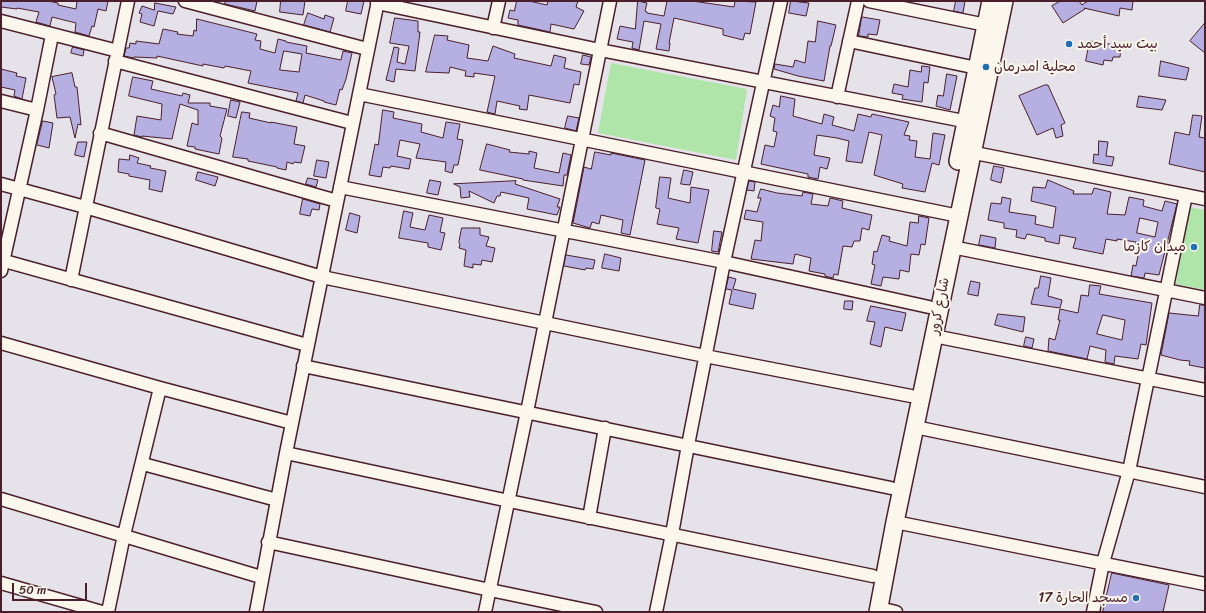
<!DOCTYPE html>
<meta charset="utf-8">
<style>
body{margin:0}
#map{position:relative;width:1206px;height:613px;overflow:hidden;background:#e6e2e9;font-family:Sriracha,sans-serif}
canvas{display:block}
.frame{position:absolute;inset:0;border:2px solid #4a1f2b;pointer-events:none}
.scale{position:absolute;left:12px;top:583px;width:75px;height:18px;box-sizing:border-box;border:2px solid #4a1f2b;border-top:0;padding-left:5px;font-size:12px;line-height:14px;white-space:nowrap;color:#4a1f2b;-webkit-text-stroke:3px #fbf7ec;paint-order:stroke}
</style>
<div id="map">
<canvas width="1206" height="613"></canvas>
<div class="frame"></div>
<div class="scale">50 m</div>
</div>
<script>
const c = document.querySelector('canvas').getContext('2d');
c.lineJoin = 'round';
function paint(path, color) { c.fillStyle = color; c.fill(path, 'evenodd'); }
function trace(path, color, width, dash) { c.strokeStyle = color; c.lineWidth = width; c.lineCap = dash ? 'butt' : 'round'; c.setLineDash(dash || []); c.stroke(path); }
function label(font, color, halo, rows, align = 'center') {
  c.font = font + ' Sriracha,"Playpen Sans Arabic",sans-serif'; c.lineWidth = 4; c.setLineDash([]); c.textBaseline = 'middle'; c.strokeStyle = halo; c.fillStyle = color; for (const [text, x, y, turn = 0] of rows) {
    c.save(); c.translate(x, y); c.rotate((+turn || 0) * Math.PI / 180); c.textAlign = isNaN(turn) ? turn : align; if (halo) c.strokeText(text, 0, 0); c.fillText(text, 0, 0); c.restore();
  }
}
const green = new Path2D(`
 M611,63L747,89L736,160L598,133Z
 M1189,207L1205,210V290L1176,284Z`);
const building = new Path2D(`
 M1,1H48L58,3V5L76,9L77,1H108L106,11L98,9L94,27L92,26L89,36L75,32L76,23L52,17L50,26L36,22L39,12L17,8V9L1,7Z
 M226,1H257L255,11L225,4Z
 M281,1H305L303,15L280,12Z
 M348,1H364L361,14L346,11Z
 M517,1H529L547,5L548,1H578L576,7L584,11L574,29L551,24L550,32L518,25V20L508,18L510,10L514,11Z
 M638,1L647,3L645,11L647,12V13L664,16L667,1H692L734,7L735,1L756,2L750,34L745,33L743,40L723,35V29L674,18L669,43H670L669,51L656,49L661,24L644,21L639,50L632,48L633,42L617,39L620,26L635,29Z
 M791,1L809,3L806,16L789,13Z
 M956,1H965L963,13L954,11Z
 M1061,1H1079L1082,5L1088,1H1133L1132,10L1120,8L1119,16L1084,8L1085,9L1063,23L1052,6Z
 M155,3L176,7L173,14L158,11L154,26L140,22L142,14L139,13L142,6L154,10Z
 M308,13L324,19L325,15L334,18L330,32L304,25Z
 M862,17L880,20L877,35L868,34V37L859,36Z
 M395,18L418,21V32H420L415,71L396,69L394,82L386,80L394,47L399,48L397,62L405,64L409,46L390,43Z
 M197,19L257,34L255,40L261,41L260,49L275,53L278,39L286,41V42L307,46L306,53L341,60L343,51L352,53L346,79L342,90L340,89L336,105L324,102V101L305,95L303,103L296,101L298,93L248,83L251,71L225,66L224,68L203,64V66L157,56V58L134,57V58L124,56L126,48H129L130,43L136,44V41L159,44L163,29L178,32L177,34L193,36L194,30L196,31ZM284,51L302,54L299,72L280,70Z
 M818,21L836,25L831,46H830L824,81L798,76L774,69L775,64L793,67L795,60L805,63L808,41L815,42Z
 M1205,23V53L1190,41Z
 M435,35L448,36L447,40L469,45L467,58L488,61L493,46L515,54L514,58L551,66L554,55L566,58L564,68L581,72L579,85L574,84L570,103L529,95L527,110L519,109L520,106L497,101L495,114L487,112L495,76L474,73V77L465,76L466,71L450,67L449,73L426,72Z
 M1090,41L1121,46L1120,57H1113L1112,61L1104,60L1103,65L1086,61Z
 M73,47L84,50L83,56L71,53Z
 M583,55L591,57L589,65L581,64Z
 M1161,61L1189,68L1186,80L1159,76Z
 M922,66L930,67L928,83L924,82L922,102L902,99L903,95L892,93L894,84L908,87L910,70L921,72Z
 M1,69L17,73L16,76L26,78L22,99L14,96L15,90L1,87Z
 M72,73L75,87H77L81,125L78,124L75,138L70,117L57,118L54,95L56,94L52,77Z
 M947,74L957,76L950,110L936,106L938,95L943,96Z
 M133,77L153,81L151,89L182,96L183,93L190,95L188,103H210V106L227,109L220,136L222,138L219,154L195,149V147L187,146L192,123L198,125V110L180,104L172,139L142,136V137L134,135L137,116L161,120L162,104L129,96Z
 M1045,85H1048L1065,123L1061,125L1063,136L1056,138L1053,128L1037,135L1019,96Z
 M781,96L795,99L793,116L822,124L824,114L834,117L832,125L854,131L858,114L871,117L872,114L909,122L904,135L910,136L909,140L917,141L915,157L930,159L933,133L945,135L939,165L932,163L925,192L902,188L903,184L874,175L882,135L869,132L862,163L846,161L849,141L837,138L817,135L814,155L830,158L827,169L820,167L818,179L808,177V174L761,164L765,145L774,147L777,132L773,131L775,118L770,116L773,105L779,107Z
 M1139,96L1166,100L1162,110L1137,107Z
 M231,100L240,102L236,118L228,116Z
 M383,110L394,112L393,118L422,124L421,132L443,138L446,122L460,124L457,139L463,140L458,165H454L452,173L445,171L446,162L416,158L420,144L400,140L397,156L411,159L409,169L391,166L390,168L383,167L381,177L369,175L375,144L378,145Z
 M242,112L250,113L249,118L271,123V122L297,127L294,144L305,146L301,163L294,162L293,164L287,162L286,170L277,168V167L248,161V159L233,157Z
 M1193,115L1202,116L1199,137L1205,138V172L1169,164L1175,132L1189,135Z
 M568,116L579,118L576,131L565,128Z
 M43,121L53,123L49,148L37,145Z
 M1099,141L1108,142L1106,156L1114,157L1112,166L1093,163L1094,154L1098,155Z
 M78,142H87L84,157L75,155Z
 M487,144L510,150L509,152L529,154V151L537,153L534,168L559,173L563,153L571,155L567,175H564L563,186L523,180V179L480,170Z
 M595,152L611,155V153L645,160L630,235L621,233L623,220L601,215L599,224L592,222L590,228L573,223L584,167L591,169Z
 M130,155L139,158L137,163L151,166L150,168L166,171L162,192L149,189L150,180L129,176V174L118,172L119,159L129,160Z
 M317,160L329,162L326,178L314,176Z
 M994,166L1004,168L1001,183L991,180Z
 M684,170L693,172L690,185L681,184Z
 M198,172L218,177L215,186L196,180Z
 M660,177L671,178L668,198L690,203L691,187L709,190L698,243L676,239L679,228L657,224L660,209L656,208Z
 M308,178L318,180L316,187L306,184Z
 M430,180L441,182L438,195L427,193Z
 M1048,180L1074,191L1073,194H1092L1094,188L1111,192L1107,214L1125,215L1129,197L1144,200L1143,206L1162,211L1165,201L1177,204L1159,275L1145,273L1144,278L1131,276L1133,265L1136,266L1140,245L1136,244V242L1117,239V241L1106,239L1103,254L1073,248L1076,238L1060,235L1059,244L1045,241V238L1027,234L1025,239L1016,237L1017,230L1004,228V223L988,220L991,203L1001,204L1002,197L1011,199L1009,212L1036,216L1035,224L1053,228L1056,207L1031,201L1033,187L1045,188ZM1140,218L1158,222L1155,237L1137,233Z
 M516,181L515,184L560,199L557,207H560L557,215L527,209L529,198L501,192L500,196H497L494,203L469,191L470,197L461,198L460,187L454,184Z
 M749,181L755,182L754,191L747,190Z
 M761,189L777,193L802,196L803,192L813,194L811,204L828,206L830,198L843,201L842,208L872,215L869,230L862,228L860,241H854L852,247L843,246L838,275L834,274L833,278L825,276V274L809,271L811,258L795,254L793,264L751,259L755,240L761,241L763,222L744,219L746,210L757,212L761,198H758Z
 M303,199L320,204L319,210L312,209L310,216L300,214Z
 M404,211L413,213L410,227L425,230L429,215L443,218L440,232L445,233L441,250L428,247V243L399,238Z
 M350,213L360,216L357,233L346,230Z
 M919,216L929,218L925,245L921,244L919,255L911,254L909,272L900,270L899,279L883,277L881,286L871,284L875,265L872,264L874,251L877,252L882,235L890,237L889,241L907,246L910,222L918,223Z
 M462,228H480V235L489,237L486,246L495,248L492,262L482,260L481,265L473,264V268L464,266L466,250L459,248L460,244L459,243Z
 M714,231L722,232L718,252L712,251Z
 M981,235L996,238L995,248L979,245Z
 M605,254L621,258L619,271L602,268Z
 M566,255L595,260L593,269L586,268L585,270L564,266Z
 M1041,276L1051,278L1048,296L1062,300L1060,308L1031,304L1035,288H1038Z
 M729,277L736,279L733,289L756,294L753,309L729,304L732,290L726,289Z
 M971,281L980,283L978,296L968,294Z
 M1090,285L1101,286L1099,294L1152,303L1146,345L1141,344L1138,359L1115,356L1114,364L1105,362L1106,350L1090,346L1087,359L1048,351L1049,338L1055,340L1060,320H1058L1060,309L1078,313L1081,295L1088,296ZM1103,315L1125,320L1122,340L1097,334Z
 M845,301H853L852,310L844,309Z
 M1200,305H1205V368L1189,365L1190,361L1180,360L1161,355L1169,313L1198,316Z
 M871,306L906,313L902,331L885,327L881,347L870,344L875,322L867,321Z
 M998,314L1025,317L1023,332L995,325Z
 M1026,337L1034,339L1032,348L1024,346Z
 M1112,573L1169,585L1163,612H1103Z`);
const street = new Path2D(`
 M185,1L367,49
 M869,1L986,25
 M377,3L600,50L974,123
 M1,21L118,51
 M493,28L499,1
 M849,41L977,68
 M115,61L352,123
 M359,94L959,216
 M837,97L858,1
 M1,101L37,110
 M100,133L337,201
 M965,151L1205,199
 M1,184L85,207L322,277L705,356L911,396
 M340,187L724,262L929,307
 M952,247L1205,298
 M1,260L307,345
 M1,271L37,110L52,35
 M71,280L128,1
 M934,336L1205,390
 M1,343L160,388L292,423
 M303,366L891,488
 M915,427L1205,487
 M286,453L509,501L873,576
 M143,464L277,500
 M1,499L261,577
 M589,518L605,428
 M895,522L1205,584
 M268,542L490,590L596,612
 M1,583L102,612
 M879,608L896,612
 M108,612L124,535L160,388
 M256,612L286,453L378,1
 M485,612L527,412L610,1
 M656,612L672,534L688,445L724,262L781,1
 M1093,612L1103,563L1129,471L1186,195`);
const secondary = new Path2D(`
 M958,161L991,1
 M878,612L895,522L1004,1`);
const markers = [
 [1069,44,4,"#1f6fb2"],
 [986,67,4,"#1f6fb2"],
 [1194,247,4,"#1f6fb2"],
 [1136,598,4,"#1f6fb2"]
];
const poiNames = [
 ["بيت سيد أحمد",1077,44],
 ["محلية امدرمان",994,67],
 ["ميدان كازما",1186,247,"right"],
 ["مسجد الحارة 17",1128,598,"right"]
];
const streetNames = [
 ["شارع كرور",940,306,-79]
];
paint(green, '#afe5a8');
paint(building, '#b5b0e1');
trace(building, '#4a1f2b', 1);
trace(street, '#4a1f2b', 15);
trace(secondary, '#4a1f2b', 20);
trace(street, '#fbf7ec', 12);
trace(secondary, '#fbf7ec', 17);
for (const [x, y, r, color] of markers) { const dot = new Path2D(); dot.arc(x, y, r, 0, 2 * Math.PI); c.fillStyle = color; c.fill(dot); trace(dot, '#fbf7ec', 1.5); }
label('14px', '#4a1f2b', '#fbf7ec', poiNames, 'left');
label('14px', '#4a1f2b', '#fbf7ec', streetNames);
</script>
